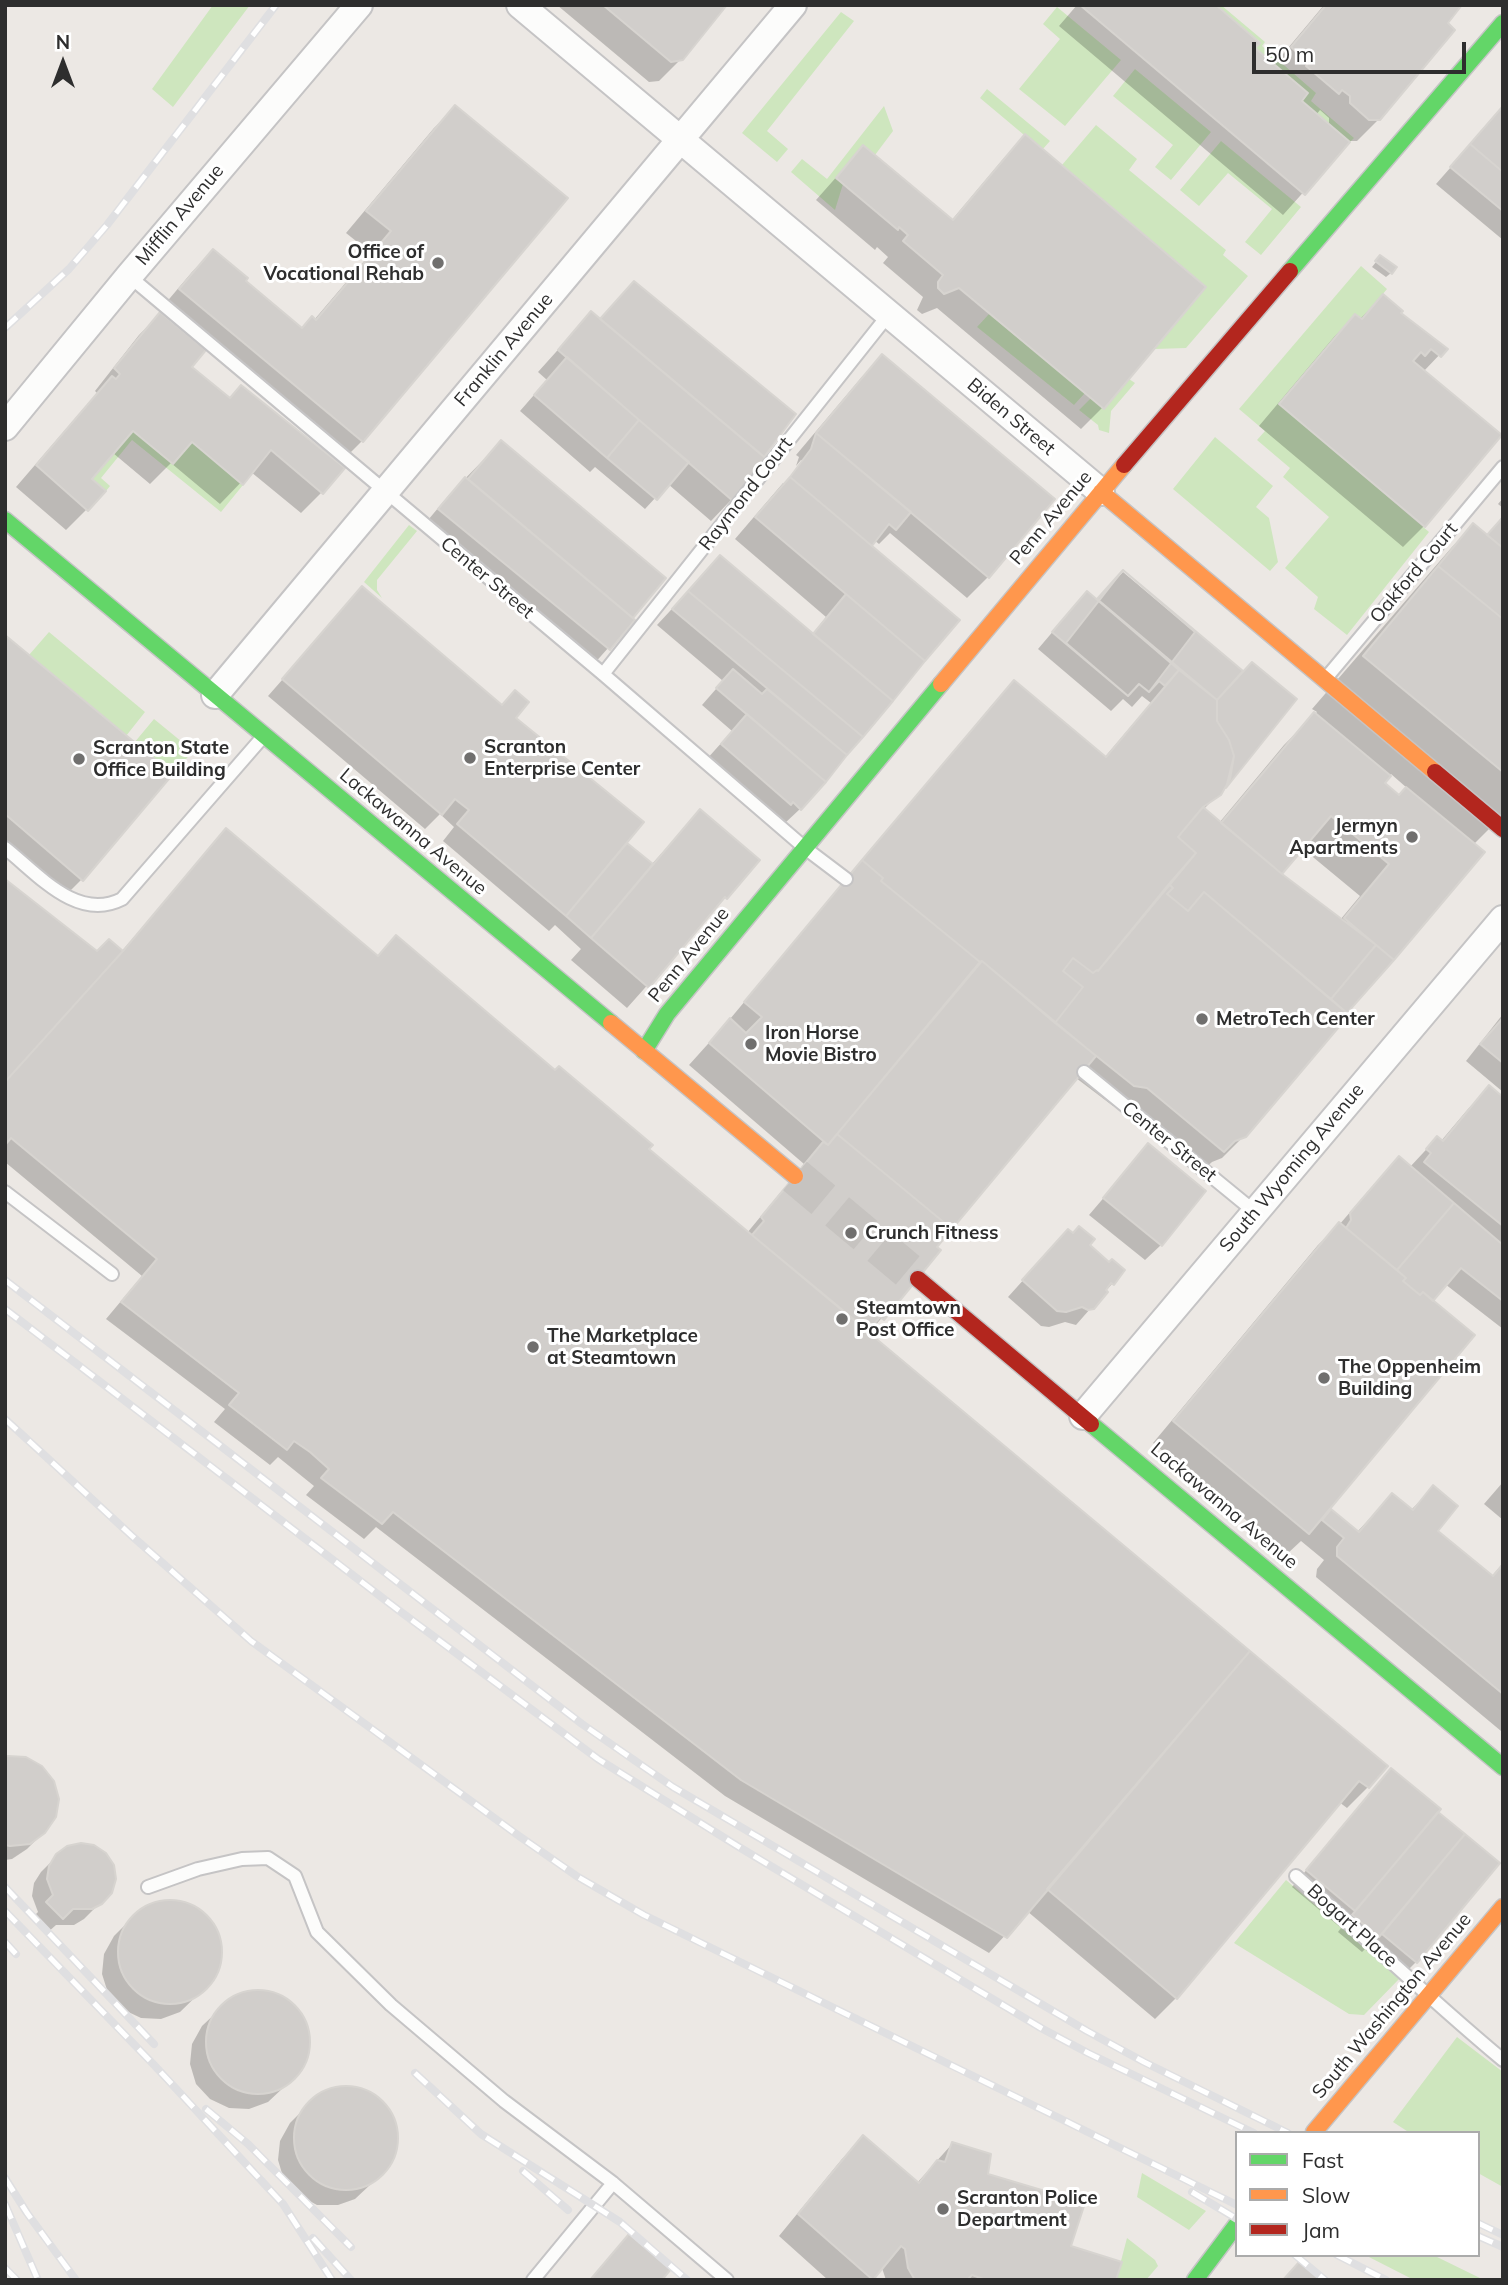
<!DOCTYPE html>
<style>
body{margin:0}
#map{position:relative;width:1508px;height:2285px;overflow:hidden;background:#ece8e4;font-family:Mulish,sans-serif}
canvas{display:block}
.frame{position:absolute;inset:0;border:7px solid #2e2e2e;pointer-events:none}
.legend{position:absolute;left:1235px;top:2131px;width:245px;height:126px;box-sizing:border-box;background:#fff;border:2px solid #ababab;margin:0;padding:9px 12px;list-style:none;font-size:21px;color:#2e2e2e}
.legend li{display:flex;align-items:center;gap:14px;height:35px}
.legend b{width:35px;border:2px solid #ababab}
.north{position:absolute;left:28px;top:28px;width:70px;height:70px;-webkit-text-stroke:5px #fff;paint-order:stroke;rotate:0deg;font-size:19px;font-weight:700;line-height:28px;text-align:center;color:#2e2e2e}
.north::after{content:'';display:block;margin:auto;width:24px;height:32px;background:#2e2e2e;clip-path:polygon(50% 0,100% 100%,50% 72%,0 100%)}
.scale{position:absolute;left:1252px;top:42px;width:214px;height:32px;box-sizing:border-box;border:4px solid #2e2e2e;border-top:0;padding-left:9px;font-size:21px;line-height:24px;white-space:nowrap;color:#2e2e2e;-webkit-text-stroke:5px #fff;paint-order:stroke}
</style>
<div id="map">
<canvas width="1508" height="2285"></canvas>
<div class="frame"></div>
<ul class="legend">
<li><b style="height:9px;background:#63d668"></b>Fast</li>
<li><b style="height:9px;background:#ff974d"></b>Slow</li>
<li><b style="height:9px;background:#b3261e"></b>Jam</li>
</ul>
<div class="north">N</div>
<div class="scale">50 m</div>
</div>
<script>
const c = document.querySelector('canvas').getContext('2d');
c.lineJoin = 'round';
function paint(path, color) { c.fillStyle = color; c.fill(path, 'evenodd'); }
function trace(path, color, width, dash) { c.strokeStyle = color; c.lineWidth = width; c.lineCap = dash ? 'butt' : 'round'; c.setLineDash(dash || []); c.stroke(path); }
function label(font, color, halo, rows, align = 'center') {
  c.font = font + ' Mulish,sans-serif'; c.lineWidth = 6; c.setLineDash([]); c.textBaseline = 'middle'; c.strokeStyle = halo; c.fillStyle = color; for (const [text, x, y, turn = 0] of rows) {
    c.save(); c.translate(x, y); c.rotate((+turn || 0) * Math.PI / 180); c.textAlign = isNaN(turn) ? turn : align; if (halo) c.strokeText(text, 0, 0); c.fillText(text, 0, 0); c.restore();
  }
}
const green = new Path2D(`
 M213,5H250L173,107L152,89Z
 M1216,5H1221L1265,42L1262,46L1316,93L1311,101L1354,138L1350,142L1302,101L1308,93L1255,48L1260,42Z
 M1057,7L1121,60L1065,126L1019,89L1060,39L1043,24Z
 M841,12L854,21L767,131L788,149L777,162L742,133Z
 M1135,69L1211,132L1171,180L1155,167L1173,145L1113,96Z
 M987,89L1050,141L1042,150L980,98Z
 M884,106L893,131L875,155L863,145L836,178L843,184L835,210L791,172L802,159L827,179Z
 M1096,125L1137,159L1129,170L1226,250L1223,255L1248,276L1186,348L1154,349L1206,287L1062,165Z
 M1221,141L1301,207L1261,255L1245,242L1272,209L1228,173L1199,206L1180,190Z
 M1361,266L1387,289L1362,319L1355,314L1279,404L1429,532L1347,635L1314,609L1318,597L1285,568L1329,517L1283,477L1290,468L1257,440L1265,431L1239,409Z
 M989,314L1085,393L1074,405L977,327Z
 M1129,379L1135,383L1111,411L1109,433L1099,430L1098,425L1079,410L1091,398L1104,409Z
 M133,431L172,464L192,442L243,485L221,512L132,440L101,478L110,486L106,491L92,479Z
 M1215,437L1273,486L1256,507L1269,518L1278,562L1270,571L1173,489Z
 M409,525L417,531L377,580V590L382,598L364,582Z
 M49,632L145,712L126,736L29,655Z
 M154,719L193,751L173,774L134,743Z
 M1286,1880L1400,1978L1364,2015L1349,2014L1234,1943Z
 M1457,2037L1503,2072V2187L1478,2173V2133H1410L1393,2122Z
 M1142,2173L1206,2211L1189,2230L1137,2197Z
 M1127,2238L1155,2260L1158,2266L1146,2280H1116Z
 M1365,2255H1433L1484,2280H1414Z`);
const shadow = new Path2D(`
 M557,5H725L681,59L659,81L649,82Z
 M1077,5H1214L1252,48L1273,66L1324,5H1460L1379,119L1357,141H1349L1283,215L1059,26ZM1320,110L1329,118V126L1316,115Z
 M456,107L565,198L362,441L341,462L205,349L189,367L229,399L322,492L301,513L251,472L220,504L171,463L150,484L113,453L90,480L87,509L66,530L16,487L97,393L95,391L139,335L161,313L159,311L192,272L213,251L244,281L302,329L314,320L371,253L346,233L434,128Z
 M1503,108V240L1436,184Z
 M1025,137L1204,287L1102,408L1081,429L937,308L922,314L917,310L923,297L883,263L888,257L877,247L875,250L816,200L863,147L951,221L1004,158Z
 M1380,257L1391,273L1386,277L1372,267Z
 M1383,296L1398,313L1445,349L1423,372L1424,526L1403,547L1259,426L1334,337L1355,316L1360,319Z
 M591,313L732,499L711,521L668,484L645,509L595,467L590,472L520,411L547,380L538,372Z
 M882,357L988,577L967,598L890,533L879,544L874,540L869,546L921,663L800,809L784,824L706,760L732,731L702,705L723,681L657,625L720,557L812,635L826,617L735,539L783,483L786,485L805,460H801L796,466L799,457L796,455L861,378Z
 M501,442L663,579L630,618L633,620L593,665L423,526L449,495Z
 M1503,498V508L1498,504Z
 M1503,516V815L1473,845L1393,959L1344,1013L1244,1136L1222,1158L1212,1162L1201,1172L1125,1108L1113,1106L1076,1078L935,1247L939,1251L868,1334L1368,1787L1347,1808L1339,1802L1176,1998L1155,2019L1027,1911L989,1953L725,1796L376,1527L364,1539L306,1495L314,1486L278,1457L270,1465L214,1422L225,1409L106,1319L142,1276L5,1162V882L97,953L121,952L226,831L377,957L396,937L747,1233L804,1164L689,1065L725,1025L993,704L1014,683L1104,758L1151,703L1142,696L1132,707L1123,699L1111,711L1038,649L1072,609L1096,601L1123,572L1243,673L1295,699L1225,787L1203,810L1219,823L1284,745L1317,712L1312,709L1452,547L1473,526L1486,536ZM1391,774L1407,788L1398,797L1382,784ZM1302,848L1360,896L1340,920L1280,874Z
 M362,589L514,718L621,852L651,865L700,811L726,897L627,1008L571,960L581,949L555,925L549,931L443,841L454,827L440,814L425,829L268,696Z
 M5,637L82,879L61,900L5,852Z
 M1503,1014V1092L1466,1061Z
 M1489,1088L1503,1099V1329L1445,1284L1431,1301L1329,1509L1357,1532L1392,1495L1411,1510L1433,1488L1435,1531L1491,1577L1503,1563V1729L1501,1731L1316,1577L1317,1569L1324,1560L1301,1541L1287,1554L1153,1443L1318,1245L1339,1225L1383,1174L1399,1159L1409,1168L1437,1138L1441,1141L1468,1109Z
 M1148,1146L1161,1245L1145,1260L1089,1215Z
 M1073,1235L1087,1245L1112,1284L1076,1325L1065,1322L1049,1327L1041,1326L1008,1297L1053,1247Z
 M1503,1482V1520L1484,1504Z
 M5,1758L44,1832L27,1849L12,1859L5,1860Z
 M1391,1771L1436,1812L1497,1864L1416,1962L1400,1978L1365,1949L1362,1952L1338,1932L1341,1928L1292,1887Z
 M58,1855L101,1902L84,1919L74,1925H56L46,1934L31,1919L38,1912L32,1896L34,1883L41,1872Z
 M166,1901L186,1903L203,1913L215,1928L221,1946L219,1965L211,1982L180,2012L161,2019L141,2018L122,2009L108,1993L102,1974L104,1954L114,1936L131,1919L147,1907Z
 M254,1991L274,1993L291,2003L303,2018L309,2036L307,2055L299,2073L268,2102L249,2109L229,2108L210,2099L196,2084L190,2064L192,2044L202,2026L219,2010L234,1997Z
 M342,2087L362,2090L379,2099L391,2114L397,2132L396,2151L387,2169L355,2199L338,2205H317L298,2195L284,2180L278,2160L280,2141L290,2123L307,2106L323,2093Z
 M863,2138L917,2183L952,2144L1069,2247L1114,2280H886L882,2268L873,2280H828L779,2236L842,2159Z`);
const building = new Path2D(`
 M603,5H727L683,60L671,62Z
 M1080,5H1216L1260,43L1255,48L1308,93L1302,101L1350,142L1305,195Z
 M1326,5H1462L1448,23L1455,30L1380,120H1369L1350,103V96L1342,90L1339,94L1306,66L1309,63L1291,47Z
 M455,105L568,198L363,442L179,289L213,249L248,278L246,281L302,328L312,316L316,320L391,231L366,211Z
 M1503,106V172L1470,144Z
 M1025,134L1206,287L1104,409L959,288L944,294L938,288V282L943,275L903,241L908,235L899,227L898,230L836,178L863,145L953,220Z
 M1470,144L1503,172V211L1450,167Z
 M1380,255L1397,267L1392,274L1375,261Z
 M634,281L796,414L764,457L600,319Z
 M1383,294L1403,311L1401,313L1448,349L1441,357L1431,349L1425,356L1421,352L1413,361L1502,435L1425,527L1279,404L1355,314L1362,319Z
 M591,311L768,460L733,501L558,350Z
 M160,312L206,350L192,367L230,398L241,385L345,468L323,494L271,450L243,485L192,442L173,464L133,431L92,479L106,491L88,511L36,465L112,376L116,379L120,374L114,368Z
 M882,354L1055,499L989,578L816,433Z
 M567,357L639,420L607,458L534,395Z
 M639,420L689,462L657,500L607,458Z
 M816,433L911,512L896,530L889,524L872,546L790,477L811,449Z
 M501,440L666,578L633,618L468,479Z
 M465,477L635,620L610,650L438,509Z
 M790,477L960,620L925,661L755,517Z
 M1503,517V548L1487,535Z
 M1473,523L1503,548V619L1438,566Z
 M720,555L893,701L863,737L688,591Z
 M1438,566L1503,619V772L1363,656Z
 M1123,570L1243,671L1217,700L1097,599Z
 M1123,570L1195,632L1149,692L1139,684L1128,696L1066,643Z
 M362,586L502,705L515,690L529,702L516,718L644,822L566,916L457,824L469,810L455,799L442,815L282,679Z
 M688,591L863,737L847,755L672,609Z
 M1087,591L1179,670L1165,686L1159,681L1149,692L1139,684L1128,696L1052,632Z
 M846,594L925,661L893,701L813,634Z
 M5,635L173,774L83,881L5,814Z
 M1252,662L1297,699L1226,788L1234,756L1229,740L1217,721V700Z
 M733,669L762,694L767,689L847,755L826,782L716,688Z
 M1179,670L1217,700V721L1229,740L1234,756L1230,779L1221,795L1203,807L1178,837L1196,853L1098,971L1097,970L1093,973L1073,958L1063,971L1083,987L1055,1023L982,961L980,962L881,881L883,878L862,860L1014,680L1106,757Z
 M1314,712L1391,776L1385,783L1399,795L1406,787L1485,852L1394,960L1344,918L1389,864L1331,816L1282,874L1221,823Z
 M747,714L826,782L801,810L793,802L791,805L721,744Z
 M1203,807L1282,874L1376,945L1331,999L1204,892L1188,911L1167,894L1173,888L1169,884L1196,853L1178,837Z
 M700,809L760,860L727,899L725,897L649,988L591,938Z
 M226,828L378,956L396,935L555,1070L559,1066L653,1145L649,1149L1250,1651L1007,1938L741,1780L393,1512L382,1524L321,1478L329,1469L310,1452L294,1441L287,1450L229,1405L239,1393L121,1302L157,1259L11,1138L5,1145V1082L123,951Z
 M627,843L653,864L591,938L566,916Z
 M862,860L883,878L881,881L980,962L828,1145L709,1043L730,1018L746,1033L762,1017L744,1002Z
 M5,879L97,951L109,939L123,951L5,1082Z
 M1169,884L1173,888L1167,894L1188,911L1204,892L1349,1015L1246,1137L1235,1141L1224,1152L1147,1088L1134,1086L1055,1023L1083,987L1063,971L1073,958L1093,973L1097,970L1098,971Z
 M1376,945L1394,960L1347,1013L1331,999Z
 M982,961L1096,1056L952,1229L837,1134Z
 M1503,1018V1063L1480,1044Z
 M1489,1085L1503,1097V1226L1424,1162L1431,1153L1426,1149L1437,1136L1443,1141Z
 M837,1134L952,1229L937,1247L941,1250L884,1320L880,1317L868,1331L752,1235L764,1221L761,1217L823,1142L828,1145Z
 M1148,1143L1206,1191L1162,1246L1103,1198Z
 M1399,1156L1454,1203L1397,1270L1346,1228L1351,1220L1350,1213Z
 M1454,1203L1503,1245V1301L1461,1268L1433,1301L1423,1292L1420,1295L1403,1281L1406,1278L1397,1270Z
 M1339,1222L1406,1278L1403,1281L1420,1295L1423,1292L1475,1335L1309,1534L1173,1421Z
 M1079,1226L1095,1239L1090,1245L1109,1262L1112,1259L1125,1270L1114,1285L1111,1283L1106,1290L1108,1292L1094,1309L1088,1310L1082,1307L1066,1312L1057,1311L1022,1280L1068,1229L1073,1233Z
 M1433,1485L1458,1506L1438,1531L1493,1576L1503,1564V1694L1337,1556V1547L1344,1538L1322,1520L1331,1509L1359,1532L1392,1493L1413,1510Z
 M1250,1651L1388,1766L1369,1788L1359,1781L1177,1999L1047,1889Z
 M8,1756L26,1757L42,1766L54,1781L59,1799L56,1817L45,1833L30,1844L10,1846L5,1845V1757Z
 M1391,1768L1441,1809L1355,1911L1306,1870Z
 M1438,1812L1465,1834L1379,1937L1352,1915Z
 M1465,1834L1500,1863L1417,1963L1382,1934Z
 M81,1843L94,1845L106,1853L114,1865L116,1879L112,1893L102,1904L92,1909H73L63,1919L46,1902L53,1895L47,1879L49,1866L56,1854L67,1846Z
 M118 1952a52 52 0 1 1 104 0a52 52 0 1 1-104 0Z
 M206 2042a52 52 0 1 1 104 0a52 52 0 1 1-104 0Z
 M294 2138a52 52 0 1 1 104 0a52 52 0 1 1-104 0Z
 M863,2135L919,2183L937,2160L945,2162L952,2142L991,2154L988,2174L1085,2203L1071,2246L1122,2262L1116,2280H986L972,2275L967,2280H915L908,2268L905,2249L901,2246L873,2280L798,2214Z
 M629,2234L671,2269L662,2280H590Z
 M1300,2261L1322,2280H1283Z`);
const secondaryTunnel = new Path2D(`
 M795,1176L918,1279`);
const lane = new Path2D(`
 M129,276L603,674L805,848L846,879
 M603,674L889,314
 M1327,677L1503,467
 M5,848C38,874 77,922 122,899L261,739
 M1084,1072L1255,1212
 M5,1192L112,1274
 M1296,1876C1365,1937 1432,2001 1503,2060
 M148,1887L198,1869L242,1859L268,1858L295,1876L317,1932L391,2005L504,2101L613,2183L727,2280
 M533,2280L613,2183`);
const street = new Path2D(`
 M520,5L1101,492
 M5,427L129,276L359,5
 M215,695L793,5
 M1083,1416L1503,919`);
const fast = new Path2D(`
 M1290,271L1503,23
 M5,520L611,1023
 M644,1051L667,1014L941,684
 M1091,1424L1503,1767
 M1195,2280L1237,2224`);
const slow = new Path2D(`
 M1101,492L1435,772
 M941,684L1124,465
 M611,1023L795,1176
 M1314,2132L1503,1907`);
const jam = new Path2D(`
 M1124,465L1290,271
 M1435,772L1503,829
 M918,1279L1091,1424`);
const rail = new Path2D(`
 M5,328L69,269L107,225L276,5
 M5,1280L582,1724L673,1787L1087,2031L1144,2062L1288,2133
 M5,1309L397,1609L598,1759L739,1847L1041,2028L1088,2053L1254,2133
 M5,1419L132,1536L251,1641L519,1836L578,1877L644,1915L1237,2205
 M5,1887L154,2044
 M5,1911L155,2066L283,2204L332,2280
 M5,1942L16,1954
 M415,2073L481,2134L620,2222L687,2280
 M206,2109L248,2144L351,2247
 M523,2171L568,2210
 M5,2178L27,2213L76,2280
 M1192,2192L1237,2219
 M5,2204L38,2280
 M1478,2223L1503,2235
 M1478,2236L1503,2247
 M313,2238L351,2280
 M1295,2255L1325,2280
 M1337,2255L1386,2280
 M5,2268L17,2280`);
const markers = [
 [438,263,7,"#706f6e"],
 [470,758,7,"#706f6e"],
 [79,759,7,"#706f6e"],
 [1412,837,7,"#706f6e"],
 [1202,1019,7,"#706f6e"],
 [751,1044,7,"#706f6e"],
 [851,1233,7,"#706f6e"],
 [842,1319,7,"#706f6e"],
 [533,1347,7,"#706f6e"],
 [1324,1378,7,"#706f6e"],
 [943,2209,7,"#706f6e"]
];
const streetNames = [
 ["Mifflin Avenue",180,215,-50],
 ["Franklin Avenue",504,350,-50],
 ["Biden Street",1011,417,40],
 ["Raymond Court",746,494,-52],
 ["Penn Avenue",1051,518,-50],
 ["Oakford Court",1414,573,-50],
 ["Center Street",487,578,40],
 ["Lackawanna Avenue",413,832,40],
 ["Penn Avenue",689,955,-51],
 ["Center Street",1169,1142,39],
 ["South Wyoming Avenue",1292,1168,-50],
 ["Lackawanna Avenue",1224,1506,40],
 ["Bogart Place",1352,1926,42],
 ["South Washington Avenue",1392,2006,-50]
];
const poiNames = [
 ["Office of",424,252,"right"],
 ["Vocational Rehab",424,274,"right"],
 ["Scranton",484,747],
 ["Enterprise Center",484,769],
 ["Scranton State",93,748],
 ["Office Building",93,770],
 ["Jermyn",1398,826,"right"],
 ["Apartments",1398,848,"right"],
 ["MetroTech Center",1216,1019],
 ["Iron Horse",765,1033],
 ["Movie Bistro",765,1055],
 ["Crunch Fitness",865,1233],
 ["Steamtown",856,1308],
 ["Post Office",856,1330],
 ["The Marketplace",547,1336],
 ["at Steamtown",547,1358],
 ["The Oppenheim",1338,1367],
 ["Building",1338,1389],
 ["Scranton Police",957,2198],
 ["Department",957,2220]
];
paint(green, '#cee6be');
paint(shadow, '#0003');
paint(building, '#d1cecb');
trace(building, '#d7d4d0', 2);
trace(secondaryTunnel, '#c6c3c0', 37, [37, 18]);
trace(lane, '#c5c4c5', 16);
trace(street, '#c5c4c5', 30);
trace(fast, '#c5c4c5', 19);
trace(slow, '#c5c4c5', 19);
trace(jam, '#c5c4c5', 19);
trace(lane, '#fcfcfb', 12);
trace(street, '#fcfcfb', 26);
trace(fast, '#63d668', 16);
trace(slow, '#ff974d', 16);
trace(jam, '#b3261e', 16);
trace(rail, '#dfdfe1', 8);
trace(rail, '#fff', 5, [16]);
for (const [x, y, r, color] of markers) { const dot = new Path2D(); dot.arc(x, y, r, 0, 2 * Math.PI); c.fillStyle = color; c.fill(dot); trace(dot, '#fff', 2.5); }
label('19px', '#2e2e2e', '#fff', streetNames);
label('bold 19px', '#2e2e2e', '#fff', poiNames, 'left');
</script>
